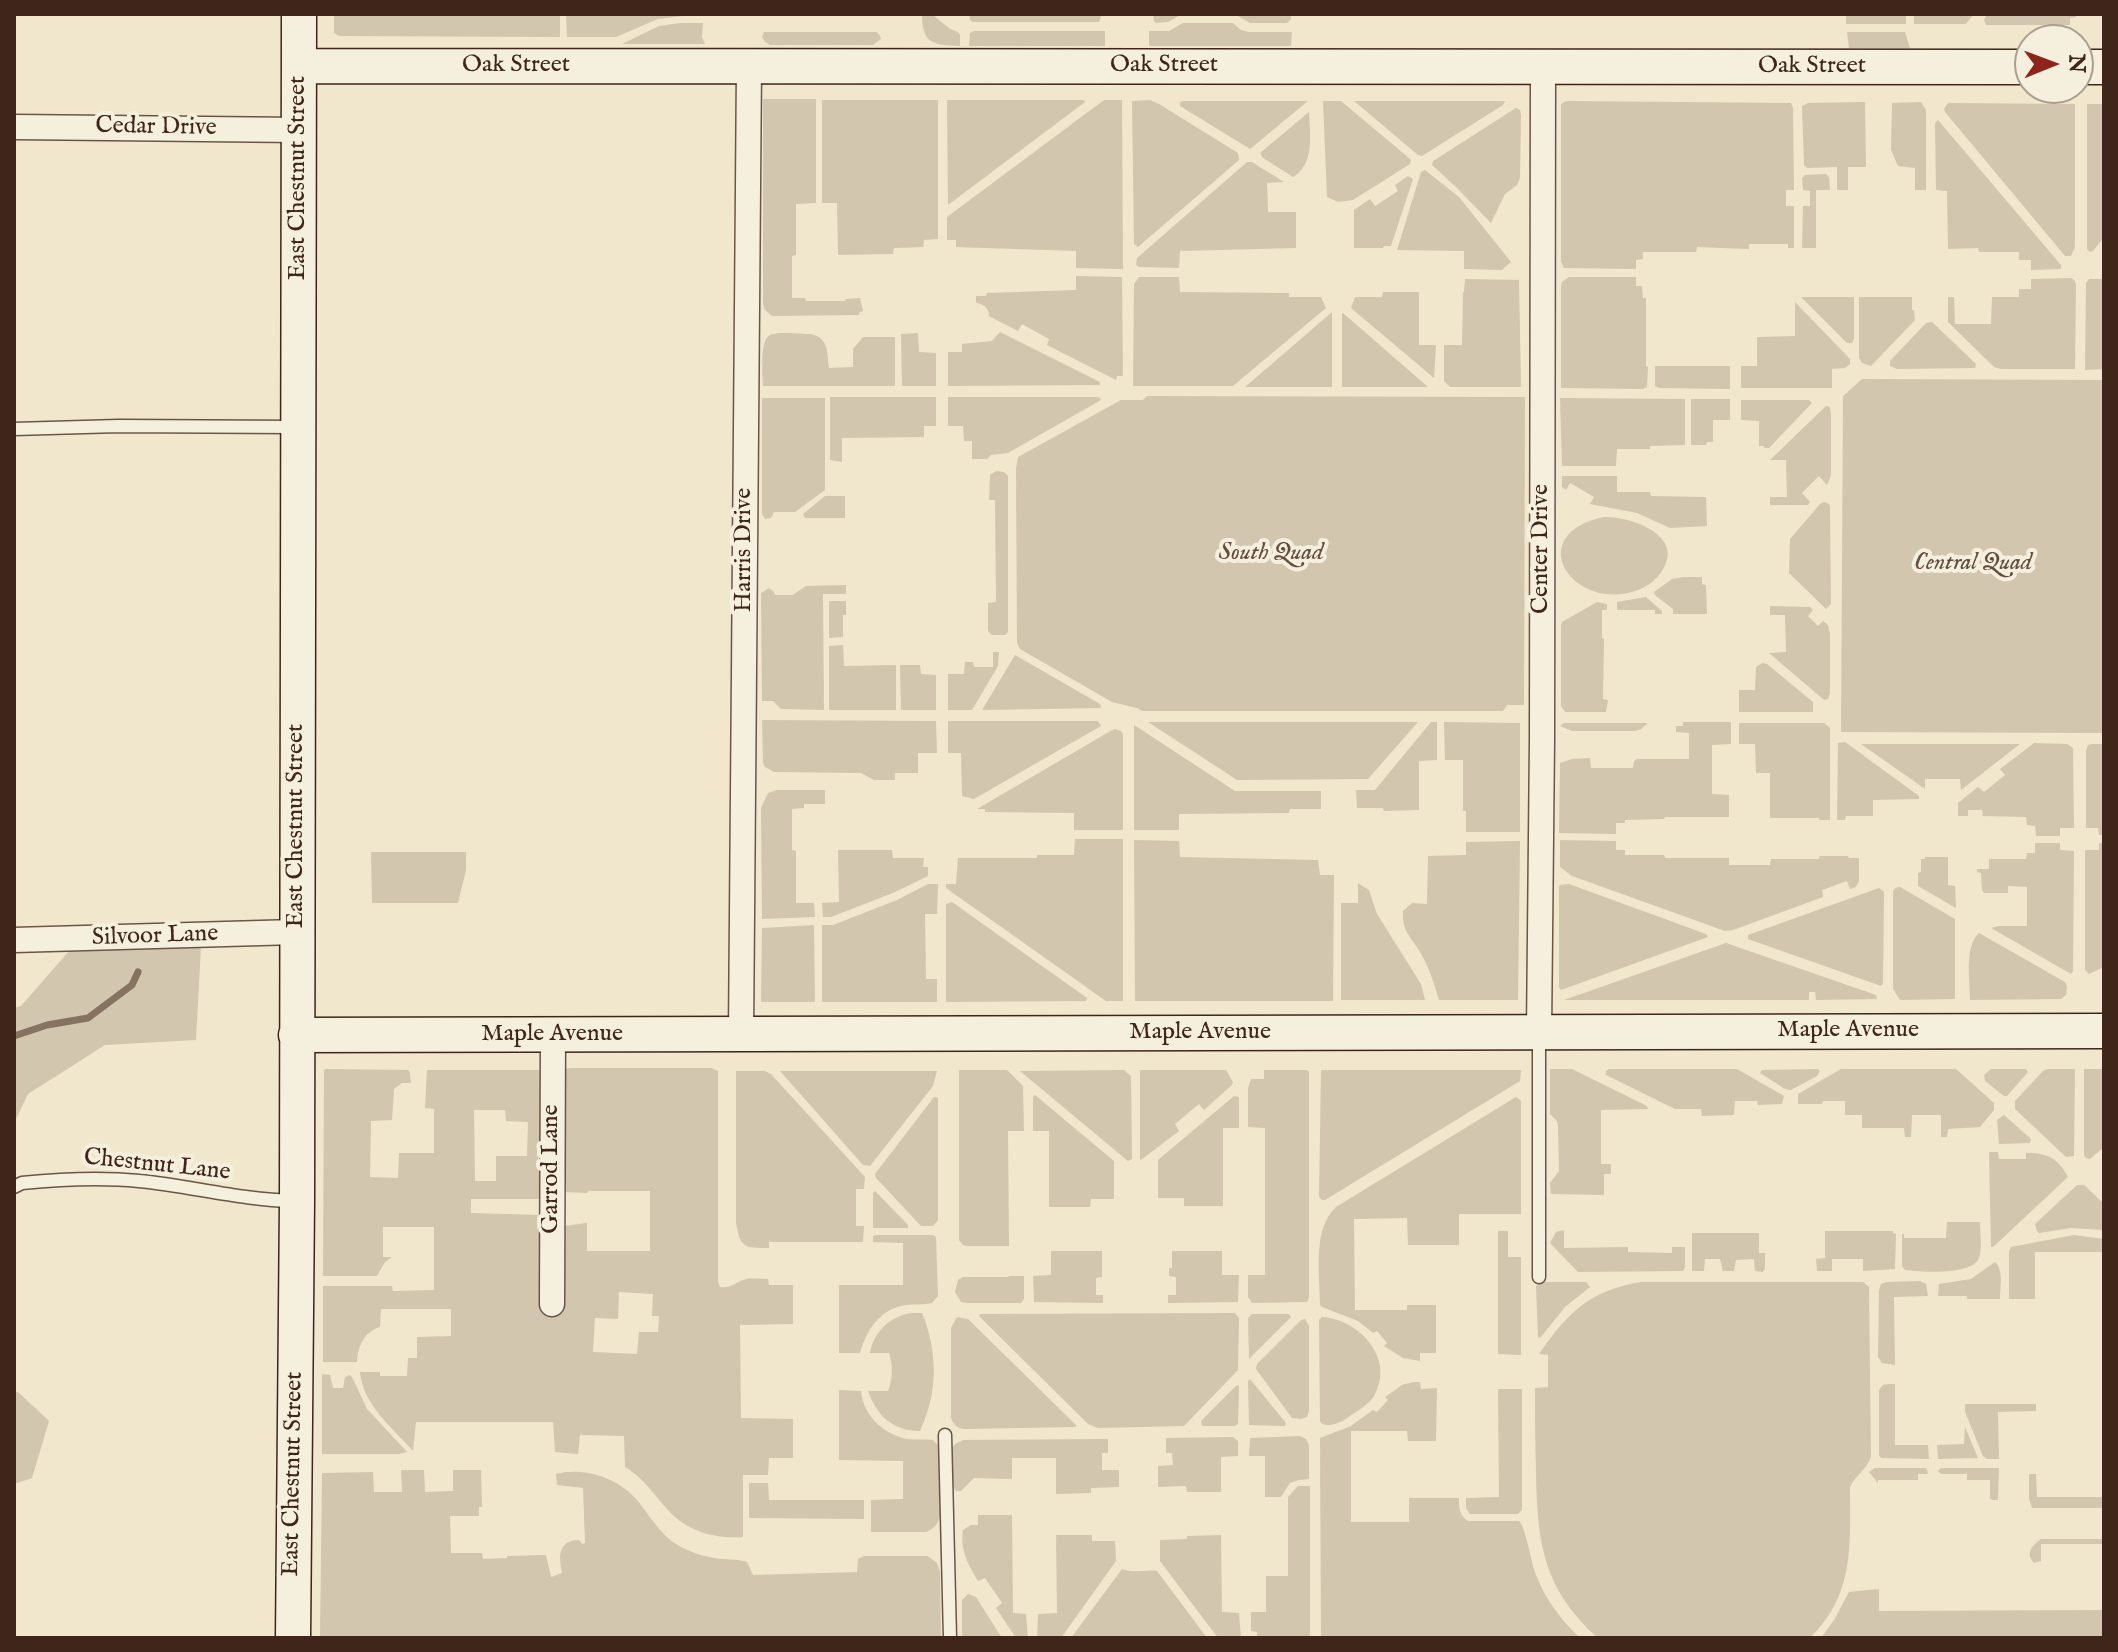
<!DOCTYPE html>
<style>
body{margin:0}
#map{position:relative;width:2118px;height:1652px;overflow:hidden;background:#f0e7cc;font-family:"IM FELL English",serif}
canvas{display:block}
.frame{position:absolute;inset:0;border:16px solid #3f251a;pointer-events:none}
.north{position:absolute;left:2014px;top:24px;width:80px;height:80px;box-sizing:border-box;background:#f5efde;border:2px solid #ac9e90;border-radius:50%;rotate:89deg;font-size:22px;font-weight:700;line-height:32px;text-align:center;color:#3f251a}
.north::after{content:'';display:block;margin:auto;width:28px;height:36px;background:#8f2418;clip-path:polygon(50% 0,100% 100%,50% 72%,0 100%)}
</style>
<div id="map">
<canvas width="2118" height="1652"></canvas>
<div class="frame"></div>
<div class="north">N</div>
</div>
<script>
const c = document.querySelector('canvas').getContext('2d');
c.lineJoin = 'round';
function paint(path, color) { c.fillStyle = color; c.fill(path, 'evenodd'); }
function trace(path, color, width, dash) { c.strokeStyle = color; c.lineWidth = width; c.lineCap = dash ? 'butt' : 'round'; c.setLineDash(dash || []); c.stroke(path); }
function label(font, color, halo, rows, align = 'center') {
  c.font = font + ' "IM FELL English",serif'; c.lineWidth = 8; c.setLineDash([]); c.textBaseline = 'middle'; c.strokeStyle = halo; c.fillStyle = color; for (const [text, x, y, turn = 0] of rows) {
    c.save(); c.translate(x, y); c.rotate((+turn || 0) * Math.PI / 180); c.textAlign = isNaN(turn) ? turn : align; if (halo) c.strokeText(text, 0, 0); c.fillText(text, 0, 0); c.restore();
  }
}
const green = new Path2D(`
 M334,14H560V37L339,36L334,33Z
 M566,14H720L691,15L658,19L616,37H567Z
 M922,14H932L950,29L958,32L960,35V46C933,45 922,44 922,14Z
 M969,14H1102L1099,22H973L970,20Z
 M1153,14H1291V19L1287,23H1250L1236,15L1182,14L1168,22L1156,23L1154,21Z
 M1846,14H1906V24H1846Z
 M1914,14H1974L1966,24H1914Z
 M1987,14H2076V17L2070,18V25H1986L1984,20Z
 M680,23H703L702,37L705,44H622L659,26Z
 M1183,23H1233L1241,30L1249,32H1292L1291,46H1149V31H1169Z
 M974,31H1105V46H969L970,33Z
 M764,32H877L880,36L881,39L873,45H770L765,42L762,37Z
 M1847,32H1905L1910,48H1849Z
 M763,99H816V203L796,204V255L792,256V298H805L806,301H845L846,299L860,298L863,311L860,312L859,315L772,316L765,310L763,304Z
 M822,100H938V239L924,240L923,247L894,248L893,254L838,255L837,203H822Z
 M947,100H1084L1085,102L948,205Z
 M1104,100H1122L1123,269L1076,268V251L956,247V240H947V217Z
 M1150,100L1159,104L1238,153L1239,160L1138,247L1134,244L1132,101Z
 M1183,101H1308L1250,149L1180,106V102Z
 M1323,101H1341L1409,158L1411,160L1410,164L1353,200L1338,202L1327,197Z
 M1354,101H1505L1503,105L1422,156L1418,155Z
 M1566,101L1791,103L1793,108L1794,190H1786V206H1794V248H1788V244H1749V249L1697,247L1696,252H1643V259L1636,260V269L1564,268L1561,261V104Z
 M1865,102L1866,167H1848V190H1837V167L1807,168L1804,165L1802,106L1808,103Z
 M1921,102L1926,110V190H1915V168L1898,166L1891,150L1892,103Z
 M1948,103L2075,104V247L2071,256H2065L1945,112L1944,109Z
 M2087,104H2104V237L2093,251L2090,252L2087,249Z
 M1516,108L1520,110L1521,114L1520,178L1517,185L1505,194L1491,223L1456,187L1432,165L1433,161Z
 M1309,112C1310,135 1315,164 1293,177L1263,158L1260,153Z
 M1938,120L2061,265V269L2031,270V260H2019V252H1979L1978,248L1948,249L1947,191L1936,190L1935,123Z
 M1247,162H1252L1284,182L1267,183L1268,212H1296V248L1180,251L1179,268L1139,267L1136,265L1137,258Z
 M1425,170L1459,197L1511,262L1502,270L1464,269V251L1397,250L1421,172Z
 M1826,174L1829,177L1830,190H1816V248H1802L1803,206H1810V191L1803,190L1802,178L1805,175Z
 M1408,176L1413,179L1391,246H1384L1383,248H1354V210L1370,199L1375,206L1398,191L1395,185Z
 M1076,276L1122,277L1123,376H1117L1116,380L1047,345L1049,339L1022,324L1018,331L989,316C989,308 984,304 976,303V296H986L987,293L1076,290Z
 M1139,277H1179L1180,292L1289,293V297H1321L1326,308L1233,386H1133L1134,284Z
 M1569,277H1636V286H1642L1643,298H1646V366L1648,367L1647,387L1643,389L1561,388V286L1562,282Z
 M2071,278L2074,280L2076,284L2075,369H2001L1994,367L1948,322V297H1954L1955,324H1991L1992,297H2019V289H2031V279Z
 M1465,279L1519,280L1521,387H1450L1444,381V345H1462L1463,292H1464Z
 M2089,279H2104V369L2085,370L2086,283Z
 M1383,292H1419V345H1436L1434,378L1351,308L1355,297H1382Z
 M1801,297H1854V339L1852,343H1847Z
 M1859,297H1912V310H1914L1915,320L1871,366L1862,363L1859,358Z
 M1795,302L1850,359V364L1845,368L1832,369V388H1741V366H1757V337L1795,336Z
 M1332,312V387H1245Z
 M1342,313H1343L1428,387H1342Z
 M1932,322L1976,364L1975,368L1897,369L1890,366V361L1926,323Z
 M1000,332L1100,382V385L948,386V352H962V344L992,341Z
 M918,333L919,352L936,353V386H902L901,334Z
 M811,334C829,338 827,353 829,368L853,367V349L863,337H895V386H763C763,375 759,340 770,335C778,331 802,334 811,334Z
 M1655,366H1730V389L1659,388L1655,386Z
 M1862,379L2104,380V733L1841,732L1843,396Z
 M1147,396L1525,397L1524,705H1507L1503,711H1142L1137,708L1112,702L1020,649L1017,643L1016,469L1018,457L1121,400H1143Z
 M830,397H936V426H924V437L842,438V462L830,460Z
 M948,397H1099L1101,400L1008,453L991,455L987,459H972V441H964L963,426H948Z
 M762,398H825V490L795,512H774L771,518L765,519L762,514Z
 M1560,398L1685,399V445L1650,446V449H1617L1616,466H1562Z
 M1691,399H1730V420H1713V442H1707L1706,445H1691Z
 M1741,400H1809L1812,403L1769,448H1764V446H1759V421L1741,420Z
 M1826,406L1830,407L1831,415V475L1827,485L1819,476L1802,493L1810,502L1808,505H1770V497H1787L1786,460H1770Z
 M996,471L1004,472L1008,476V632L1005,635H992L988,631V603L996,602L995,500H989L990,475Z
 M1562,476H1617V492H1650L1651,496L1706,497L1707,526L1670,528L1637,513L1590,504L1594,497L1570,483L1566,490L1562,487Z
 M825,496H845V518H805L803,514Z
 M1825,502L1829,504L1830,507L1831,604L1826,609L1789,573L1790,539L1821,503Z
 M1604,517C1630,516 1686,535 1662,571C1656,580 1648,586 1638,590C1574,614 1520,535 1604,517Z
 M1683,577H1702V584L1706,585L1707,614H1673V609L1655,595L1654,592L1672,579Z
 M846,585V594H823L824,710L781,709L773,701H762L761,593L769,588L774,592L775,595H793L806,586Z
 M1646,597L1662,611V614H1655V610H1617V602Z
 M829,601H846V615H843V637L829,638Z
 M1597,602L1607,604V610H1602V638L1604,639L1603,699L1608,700L1606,712H1565L1561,706V625L1562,622Z
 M1770,606L1810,607L1813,610L1808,616L1818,626L1823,621L1828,625L1830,634V693L1828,699L1824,700L1769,653L1786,652L1785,615H1770Z
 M843,645L844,666L896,665V710H829V646Z
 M993,652H999L998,666L972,710H948V674H964L965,662H973L974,667H993Z
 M1015,655L1100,704L1101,708L982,710Z
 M1762,663L1767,664L1813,702V712H1739V690H1755L1756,667Z
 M900,665H920L921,674L936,675V710H901Z
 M762,720L936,721L937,753H918V773H895V780H874L861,773L774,772L765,767L763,763Z
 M948,721H1098L1101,726L974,799L962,796L961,753H948Z
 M1148,722H1418L1368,779L1237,780Z
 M1431,722H1437V760L1419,761V810L1384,811L1383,808H1357L1356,790H1375Z
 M1444,722L1520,723V832H1466V811H1463V760H1445Z
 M1683,722H1731V744L1712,745V794L1729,795V817H1665L1664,819L1625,820V823H1616V834L1559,833L1560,763L1572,759L1590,758L1591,768H1633L1634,761L1637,759H1689V733L1676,732V726H1683Z
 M1564,723H1648L1641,729L1635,731H1572L1560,726Z
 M1739,723H1824L1830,728V820H1819V818H1770V773H1756L1755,744H1739Z
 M1134,725L1235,791H1321V809H1290L1289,813L1179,814V830H1134Z
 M1114,729L1121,731L1123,734V830H1074V813L985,812V809H977Z
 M1845,742L1919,796V799L1873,800V816H1846L1845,820H1837L1838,743Z
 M2034,743L2067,744L2073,748L2074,828H2060V836H2036L2035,826L2027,825L2026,817L1983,816L1982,810H1968V816H1958V803L1978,787L1984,792L2005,775L2000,769Z
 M1861,744H2020L1961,790L1960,779H1925V789Z
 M2091,744H2104V835H2099L2098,828H2086V751L2088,745Z
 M777,790H825V804H804V808L792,809V850L796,851V903H814L815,917L762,919L761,808L768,793Z
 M1075,839H1123V1001H1106L946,888V884H956L958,858H1037V855H1074Z
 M1134,840L1179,841L1180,857L1318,860L1320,875H1334L1333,1001H1135Z
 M1560,840L1616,841V850H1625V855H1664L1665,858H1729V865H1770L1771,859H1819L1820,856H1848L1849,858H1859V881L1856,887L1850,889L1847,881L1822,890L1823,897L1733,930L1725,931L1572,876L1560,867Z
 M1520,841L1518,1000H1439C1434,983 1429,967 1420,952C1410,935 1402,932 1403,911L1412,903L1427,904L1428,856L1466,855V842Z
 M2035,843H2060V850L2074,851L2073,971L2071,974L1991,928L1999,926H2027V887L2008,886V893H1984L1982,890L1981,873L1977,872V869H1989V859H2026L2027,853H2035Z
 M2099,843H2104V967L2089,974L2085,970V850H2099Z
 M838,850H892L893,858H924L923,867H928V876L893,893L831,917H823L822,903L839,902Z
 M371,852H466V870L458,903H372Z
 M1925,857H1948V885L1955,886L1956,908L1918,886V873L1921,872V859H1925Z
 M1358,883L1369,890L1377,914L1421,984L1425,1000H1341V903H1358Z
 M928,884H938L937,914H925L926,979H937V1002H822V925H833L897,900Z
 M1569,884L1706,934L1708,937L1561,990L1559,987V886L1560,885Z
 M1900,887L1955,919V999L1900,1000L1893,989V891L1895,888Z
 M1879,888L1884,892L1883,983L1881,986L1748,939V935Z
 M952,902L1087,998L1086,1001L946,1002V904Z
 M814,925L815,1002H761L762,928Z
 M1979,933L2065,982L2067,986L2066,995L2061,999L1970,1000C1970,980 1964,947 1979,933Z
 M1726,943L1876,995L1877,999L1816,1000L1815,992H1809V1000H1564Z
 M201,946L196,1040L105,1045L28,1094L14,1123V1008L21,1006L69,951Z
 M571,1068H711L718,1071V1282L720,1287C732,1289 736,1281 747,1279C753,1278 762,1279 768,1279L769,1285H793V1324L740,1325L741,1418L793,1419V1458H769L768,1475H743V1537C716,1539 688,1532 669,1511C654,1495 644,1478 625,1467L624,1436L580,1435L578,1454L555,1452L553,1422H416L413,1451C392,1427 363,1405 360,1372H380V1376H407L408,1358H417V1337L451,1336V1309H381L380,1327C364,1332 358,1346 357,1362H323V1286H392L393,1291L434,1290V1227H383V1257H392L385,1262L377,1276H323L324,1071L325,1069L408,1070L410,1073L411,1083H402L394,1089L392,1120L371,1121L370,1177L398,1178L399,1153H434V1109L425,1108L427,1070H541L540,1199H471V1213L540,1215L541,1308L563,1226L587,1223V1251H650V1191H588L587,1193L563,1192L564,1069ZM474,1110H505L506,1121L528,1122L527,1156H496V1181H475ZM619,1292L653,1294L652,1316H659L658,1332H639L637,1354L593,1352L595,1318L618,1319Z
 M1550,1069H1572L1647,1106L1648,1109L1601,1110V1164H1611V1174H1604V1195L1551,1194L1550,1183L1559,1171L1558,1127L1557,1121L1550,1114Z
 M1609,1069H1737L1784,1096L1782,1104L1758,1105L1757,1101H1735L1734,1115L1702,1116L1701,1109H1675L1606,1075V1071Z
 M1818,1069L1820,1071L1817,1076L1791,1090L1785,1089L1760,1073L1762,1070Z
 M1841,1069H1956L1994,1103V1110L1980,1127L1948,1129L1947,1137H1941V1115H1912L1911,1137H1905L1904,1128H1862V1115H1845V1101H1823L1822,1104H1798V1094Z
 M1991,1069H2026L2028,1072L2007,1096H2004L1985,1081L1984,1075Z
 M2047,1069H2075L2074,1156L2066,1157L2015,1109V1101L2043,1071Z
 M2084,1069H2104V1147L2090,1159L2086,1158L2084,1155Z
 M959,1070H1007L1023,1086L1024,1131H1008L1009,1246H967L963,1245L959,1240Z
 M1124,1070L1131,1076L1132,1159L1128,1161L1020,1071Z
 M1140,1070H1226L1233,1082L1232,1085L1204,1110L1199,1104L1175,1124L1179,1131L1141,1160L1140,1159Z
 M1264,1070H1307L1309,1072V1298L1307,1302H1303L1252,1303L1248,1297V1275H1265V1128L1248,1127V1088L1251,1079H1264Z
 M1321,1070H1521L1520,1081L1325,1200H1322L1319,1197Z
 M736,1071H765L771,1074L865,1177L864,1189H856V1226H864L863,1242H769V1248C744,1248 740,1248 736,1222Z
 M780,1071H937L933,1086L870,1166L863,1165Z
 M1035,1095L1114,1161V1199H1091L1090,1207H1049V1131H1033V1097Z
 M1234,1096L1239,1097V1128H1223V1206H1184V1198H1158V1160Z
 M934,1097H937L938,1099V1220L933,1226H921L876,1178L875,1174Z
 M1516,1097L1521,1101V1214H1459V1245H1408L1407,1218L1354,1219L1355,1310H1407V1305H1436V1353H1420V1361L1403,1358L1384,1346L1387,1343L1377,1331L1373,1333L1358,1321L1322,1307L1320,1305C1320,1274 1312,1229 1336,1207Z
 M2004,1115L2031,1139L2030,1143L1999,1144L1997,1120Z
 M1989,1152H1998L1999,1159H2026V1153C2047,1152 2059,1159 2068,1177L1993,1247H1991Z
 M2077,1185H2084L2104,1204V1230L2071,1228L2039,1233L2037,1231L2035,1224Z
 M875,1191L908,1225V1228H873V1193Z
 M1947,1222H1980C1980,1232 1983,1251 1978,1260C1969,1275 1921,1272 1905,1270L1902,1266V1234H1904V1238H1946Z
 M1564,1230V1248L1628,1247V1252L1672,1253V1247H1685V1268L1683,1271L1578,1272L1550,1243L1556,1232Z
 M1498,1231H1508V1257H1521V1355L1498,1354Z
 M1825,1231H1893V1233L1896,1234L1895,1269L1863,1271V1259H1832V1271H1817L1816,1259L1825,1258Z
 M1692,1233H1759V1253H1765V1269L1763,1272L1755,1271L1754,1259L1736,1260L1734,1271H1723L1720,1259H1705L1704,1271H1692Z
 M876,1235H933L936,1237L938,1296L932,1303C923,1305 915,1304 906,1305C880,1309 867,1329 860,1353H839V1285H903V1243L873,1242V1236Z
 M2074,1235L2104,1239V1252H2035V1299H2009V1251L2011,1247Z
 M1051,1251H1102V1277L1096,1278V1295H1103V1303L1034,1302L1033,1276L1051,1275Z
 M1172,1251H1222V1275H1239L1238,1302L1168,1303V1295H1176V1277L1169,1276V1268H1172Z
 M1995,1262C2004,1270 2000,1288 2000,1299H1967V1296H1938L1939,1284L1971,1279Z
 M1009,1276H1024V1299L1021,1303H968L961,1302L955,1292L958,1280L963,1277H1008Z
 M1920,1281L1926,1284L1928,1296L1894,1297L1895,1365L1882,1363L1878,1357L1879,1290L1881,1284L1887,1282Z
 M1541,1282H1586L1590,1287L1565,1307L1541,1337L1538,1338L1536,1286Z
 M1641,1282H1863L1869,1287L1871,1457C1867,1469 1855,1476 1850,1487C1850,1545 1855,1594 1810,1638H1598C1542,1588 1537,1540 1536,1469C1535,1442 1535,1415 1535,1388L1548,1387V1355L1539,1354C1569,1312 1588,1291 1641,1282Z
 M911,1313H922C938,1352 938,1393 920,1431C893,1431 877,1416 868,1391H888C893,1378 893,1367 889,1353H870C874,1331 890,1317 911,1313Z
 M1235,1313L1239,1318L1238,1370L1184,1426L1098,1428L1088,1424L979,1316L980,1314Z
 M1252,1314H1289L1291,1317L1249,1359L1248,1318Z
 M957,1317L968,1319L1076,1425V1427L964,1429C957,1428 954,1425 951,1418V1328Z
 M1322,1317C1359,1319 1396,1359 1374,1396C1369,1404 1359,1410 1350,1416C1342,1422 1332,1427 1322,1424L1320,1421L1319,1320Z
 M1305,1319L1309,1326V1411L1307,1417L1301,1419L1292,1418L1256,1369L1257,1364L1301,1320Z
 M322,1374L330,1375L333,1388H343L345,1377L350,1375L352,1377L367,1409L407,1452L399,1454H322Z
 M1250,1379L1286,1423L1285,1426L1249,1425L1248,1381Z
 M1413,1382H1420L1421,1389L1437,1388L1436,1441H1408L1407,1431H1351V1522H1409V1498H1459C1459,1509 1459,1515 1468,1521H1519C1526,1528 1531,1562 1536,1575C1545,1599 1561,1620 1580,1638H1321L1320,1438L1351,1426L1373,1410L1377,1412L1388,1400L1385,1397L1402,1385Z
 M1888,1384H1895V1445H1928L1929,1459L1881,1458L1879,1455V1390L1883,1385Z
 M1237,1385L1239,1386L1238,1424L1235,1426H1202L1201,1421Z
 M1498,1389H1522V1510L1518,1514H1470L1466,1508V1498L1499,1497Z
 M839,1390L861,1391C863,1415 883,1434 907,1439C915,1440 924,1439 933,1440L939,1446L940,1515C939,1523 934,1529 926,1532H871V1500L903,1499V1461L839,1460Z
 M18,1392L49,1421L32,1478L14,1484V1393Z
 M1965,1404H2036V1411L1998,1412L1999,1459H1987L1983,1456L1965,1412Z
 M1965,1427L1978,1458L1938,1459L1937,1445L1964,1444Z
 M1300,1436L1306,1439L1309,1445V1479L1299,1480L1290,1483L1281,1497H1265V1456H1249L1250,1438Z
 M1233,1437L1238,1441V1456L1221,1457V1492H1187L1186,1486L1158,1487V1466L1173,1465L1172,1453H1166V1438Z
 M1108,1439V1453H1102V1470H1119V1487L1091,1488V1493L1056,1494V1458H1012V1479L974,1478L961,1491H956L952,1485V1448L955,1444L963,1440Z
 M1875,1468H1926L1928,1472L1927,1474H1918V1480H1878V1483L1869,1472Z
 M1941,1468H1999L1998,1500H1992L1990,1498V1480H1967V1474H1941L1938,1471Z
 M401,1470H424L425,1492L453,1491V1470H481L482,1507H479V1516H450L451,1553H482L483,1559L507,1558V1556L546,1555L551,1577L562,1573C559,1557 557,1541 579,1540L582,1544L585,1543L583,1488L557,1485L556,1474C583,1467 616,1477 635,1498C649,1513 658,1533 676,1544C689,1552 707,1558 723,1559C731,1560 739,1559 747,1562L753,1575L857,1572L858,1559L864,1556H928L937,1563L940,1572L941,1638H320L322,1473L373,1472L374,1492H402Z
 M2029,1474H2036L2037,1497H2104V1508H2032L2029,1499Z
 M749,1483H768L769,1500H864V1519L749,1518Z
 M1298,1486H1310V1638H1257V1632L1251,1631V1612H1266V1576H1288V1497Z
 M978,1515H1012L1013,1613L1026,1614L1028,1638H1016L996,1608L1002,1603L985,1578L978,1581C968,1564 960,1551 963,1530L971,1525H978Z
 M1056,1535H1092V1541H1115L1116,1561L1061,1638H1037L1038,1614L1057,1613Z
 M1221,1535L1222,1612L1239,1613L1241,1638H1218L1160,1561V1540L1187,1539V1536Z
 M2041,1539H2104V1544H2041V1561L2034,1563C2025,1554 2032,1545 2041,1539Z
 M1122,1569C1135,1574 1146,1569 1157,1571L1207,1638H1071Z
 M1879,1589V1611L2104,1610V1638H1821L1834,1620L1849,1592Z
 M968,1594L976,1597L1002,1638H962V1600Z`);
const stream = new Path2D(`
 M14,1036L47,1025L88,1018L132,985L138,972`);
const lane = new Path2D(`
 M14,429L119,426L295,427
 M1539,1035V1277
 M14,1187L22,1183C62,1179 99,1177 139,1181C191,1186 241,1200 294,1201
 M945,1435L950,1638`);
const street = new Path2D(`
 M14,127L299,130
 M14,940L296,932
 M1539,1032L1542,740L1543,67
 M741,1034L749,66
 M552,1304L553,1035`);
const secondary = new Path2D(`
 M299,66L2030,67
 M2078,67H2104
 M296,1035L2104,1031
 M293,1638L297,1201L299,14`);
const streetNames = [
 ["Oak Street",516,66],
 ["Oak Street",1164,66],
 ["Oak Street",1812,67],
 ["Cedar Drive",156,128,1],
 ["East Chestnut Street",299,178,-90],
 ["Center Drive",1542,549,-90],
 ["Harris Drive",745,550,-90],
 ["East Chestnut Street",297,826,-90],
 ["Silvoor Lane",155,937,-2],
 ["Maple Avenue",1848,1031],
 ["Maple Avenue",1200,1033],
 ["Maple Avenue",552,1035],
 ["Chestnut Lane",157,1166,6],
 ["Garrod Lane",552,1169,-90],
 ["East Chestnut Street",294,1474,-89]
];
const parkNames = [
 ["South Quad",1271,554],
 ["Central Quad",1973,564]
];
paint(green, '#d2c6ae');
trace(stream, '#857260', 7);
trace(lane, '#6b5646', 15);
trace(street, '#6b5646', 27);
trace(secondary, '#3f251a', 37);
trace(lane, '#f5efde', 12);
trace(street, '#f5efde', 24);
trace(secondary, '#f5efde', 34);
label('24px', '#3f251a', '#f5efde', streetNames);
label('italic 24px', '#644d3f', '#f5efde', parkNames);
</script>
